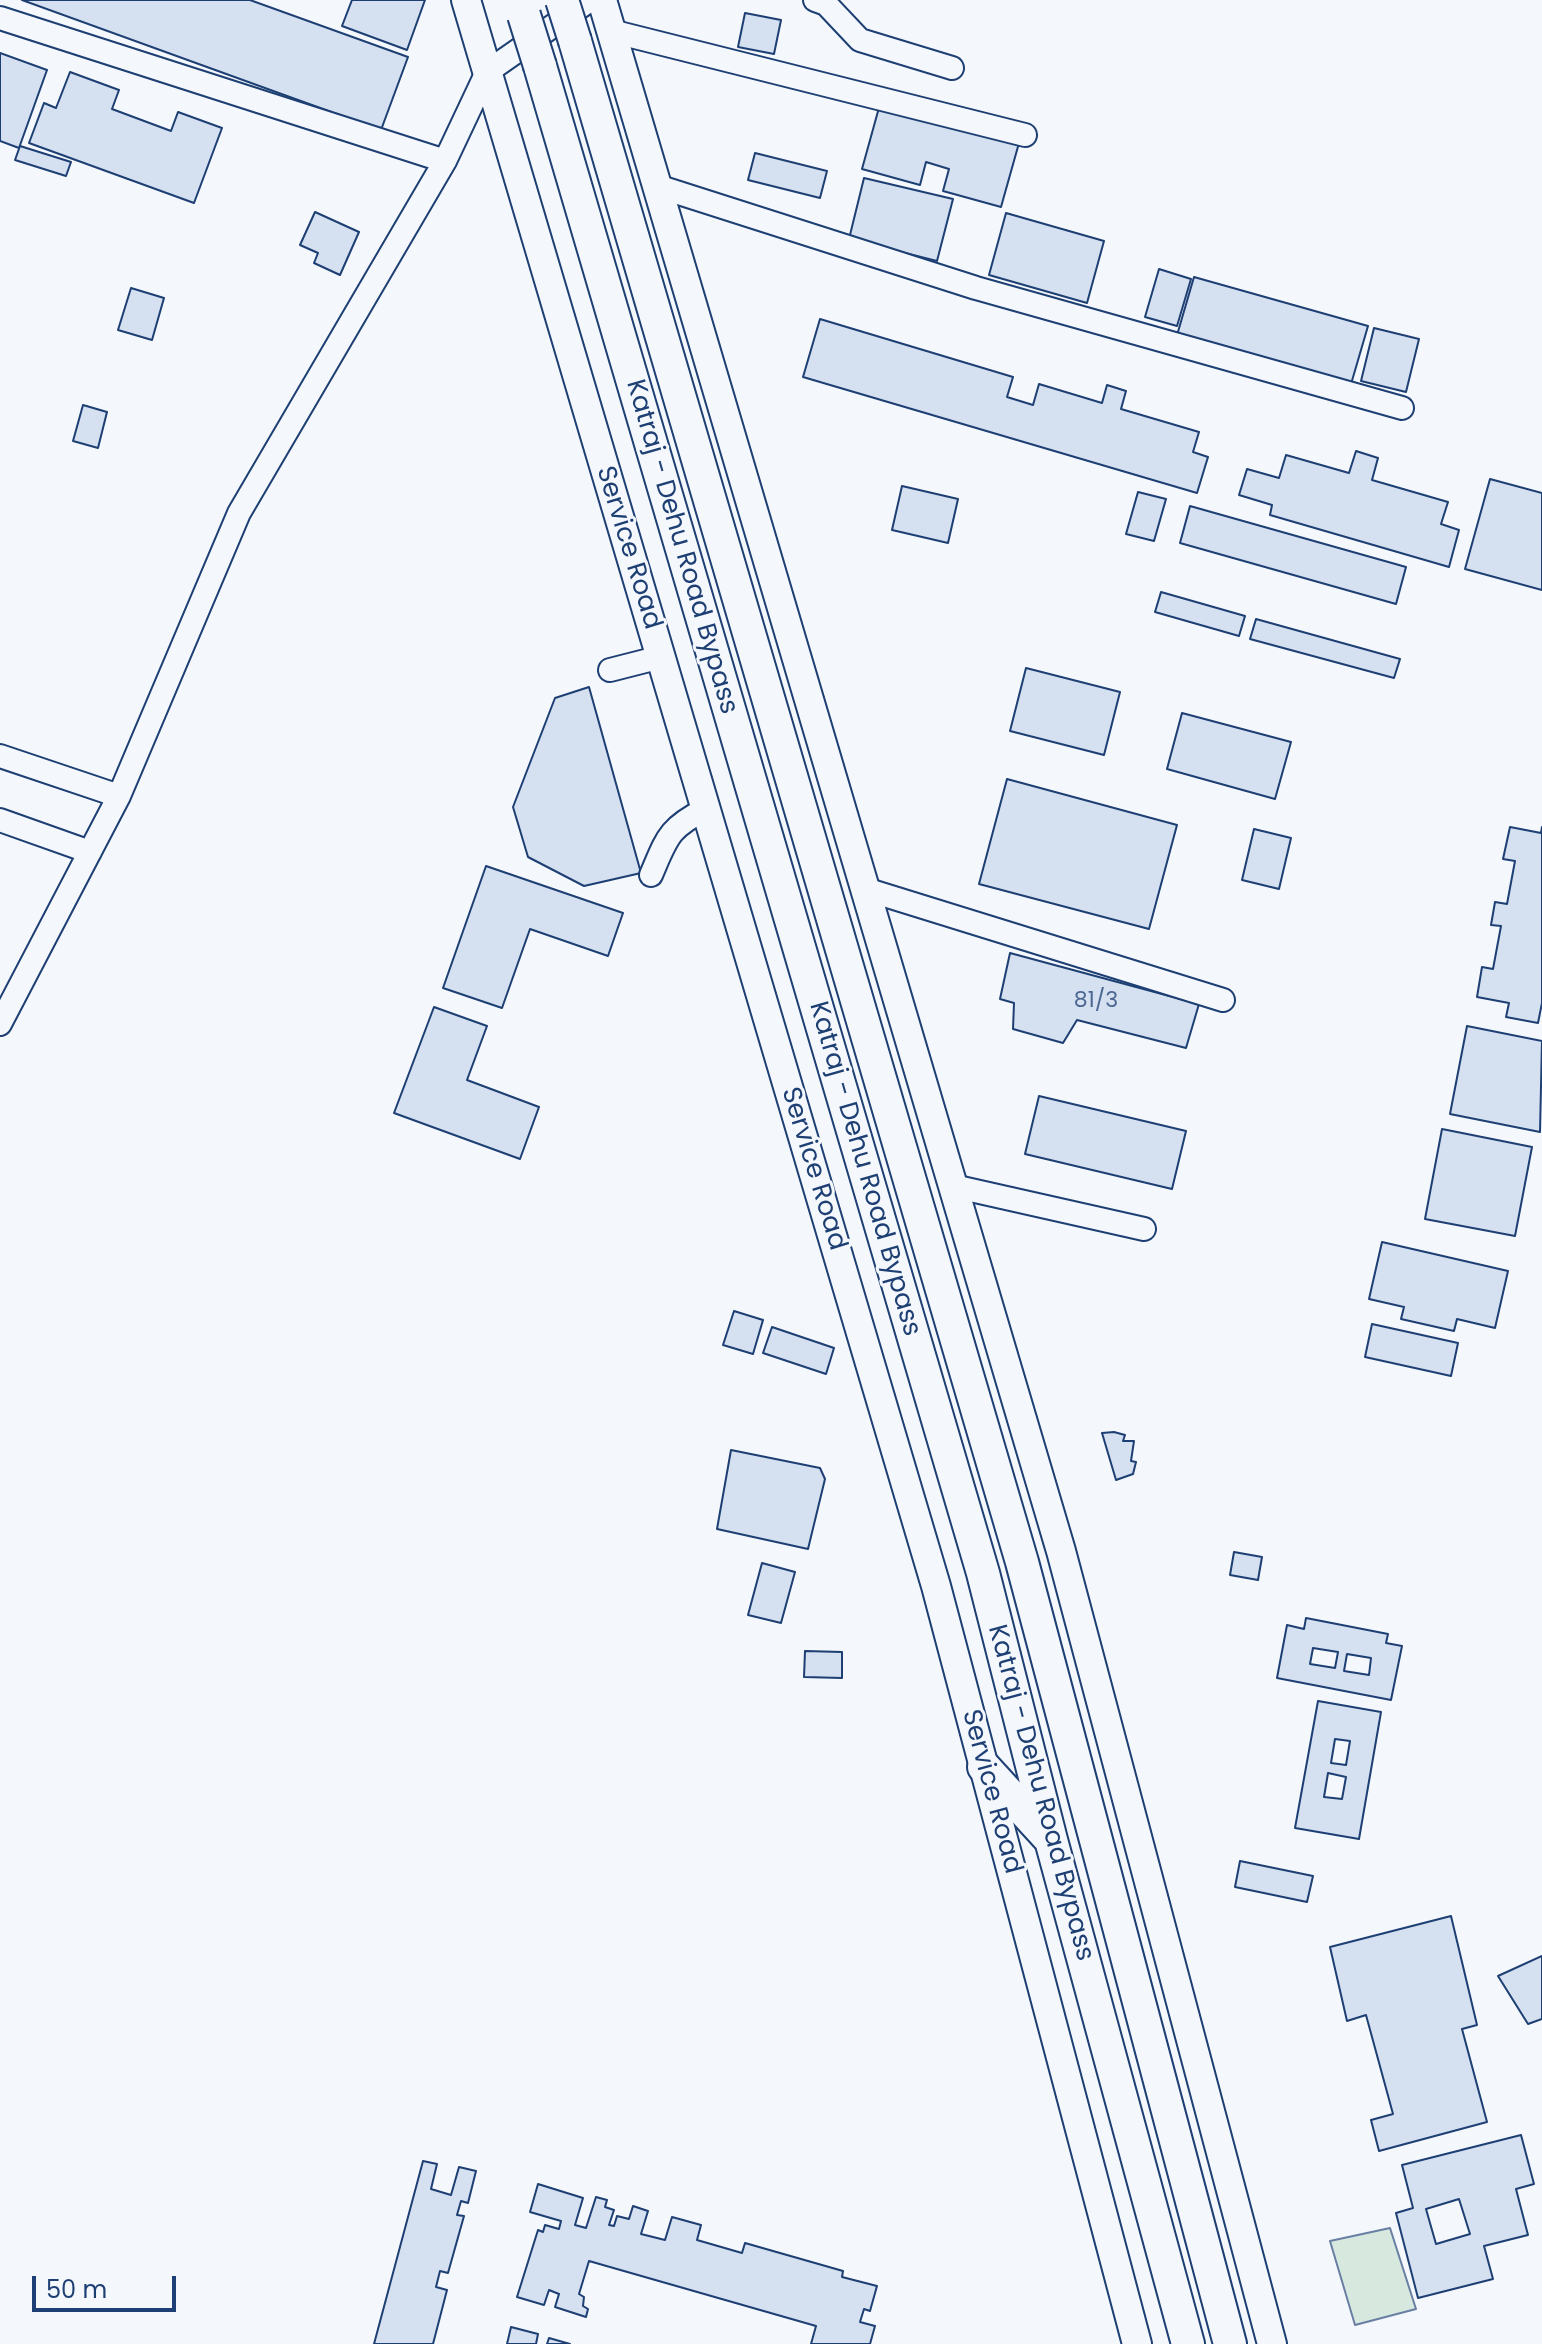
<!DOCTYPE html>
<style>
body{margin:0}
#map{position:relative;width:1542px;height:2344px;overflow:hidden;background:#f4f7fb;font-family:Poppins,sans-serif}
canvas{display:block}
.scale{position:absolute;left:32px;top:2276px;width:144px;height:36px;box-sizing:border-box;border:4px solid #1d3f73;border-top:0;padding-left:10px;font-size:24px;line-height:28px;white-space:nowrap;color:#1d3f73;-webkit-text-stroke:6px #f4f7fb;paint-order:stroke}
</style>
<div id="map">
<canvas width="1542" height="2344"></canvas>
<div class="scale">50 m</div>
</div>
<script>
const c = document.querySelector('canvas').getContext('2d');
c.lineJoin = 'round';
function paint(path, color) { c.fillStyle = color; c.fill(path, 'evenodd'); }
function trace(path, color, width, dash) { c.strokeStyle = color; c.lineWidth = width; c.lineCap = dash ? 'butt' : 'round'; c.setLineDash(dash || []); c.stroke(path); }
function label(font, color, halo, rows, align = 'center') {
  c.font = font + ' Poppins,sans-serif'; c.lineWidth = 6; c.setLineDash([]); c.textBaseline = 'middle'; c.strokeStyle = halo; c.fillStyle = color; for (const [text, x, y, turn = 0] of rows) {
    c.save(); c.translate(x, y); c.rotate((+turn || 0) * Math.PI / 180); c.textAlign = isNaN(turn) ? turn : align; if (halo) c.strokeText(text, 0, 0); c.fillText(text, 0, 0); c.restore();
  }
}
const green = new Path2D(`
 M1390,2228L1416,2309L1355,2325L1330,2241Z`);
const building = new Path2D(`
 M22,0H250L408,57L381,130Z
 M352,0H425L407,50L342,26Z
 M745,13L781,20L774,54L738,47Z
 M0,53L47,70L19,148L0,141Z
 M70,72L119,90L112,109L171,131L178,112L222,128L194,203L29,143L44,103L56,108Z
 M880,104L1019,143L1001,207L943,191L949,169L926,162L920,185L862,169Z
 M20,146L71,162L66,176L15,160Z
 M755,153L827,171L820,198L748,180Z
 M864,178L953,199L937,261L849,239Z
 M315,212L359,232L340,275L314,263L318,253L300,245Z
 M1006,213L1104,241L1087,303L989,275Z
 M1159,269L1191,279L1177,326L1145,317Z
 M1194,277L1368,326L1349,391L1175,342Z
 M131,288L164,298L152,340L118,330Z
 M820,319L1013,377L1007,397L1033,405L1039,384L1102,403L1107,385L1126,391L1121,409L1199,432L1193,452L1208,457L1197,493L803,377Z
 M1374,328L1419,339L1406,392L1361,381Z
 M83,405L107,412L98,448L73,441Z
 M1356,451L1378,458L1372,480L1448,502L1441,524L1459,530L1449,567L1270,515L1272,505L1239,495L1247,469L1279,478L1286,455L1349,473Z
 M1490,479L1542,493V590L1465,569Z
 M902,486L958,499L948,543L892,530Z
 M1138,492L1166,499L1154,541L1126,534Z
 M1190,506L1406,567L1396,604L1180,543Z
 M1161,592L1245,616L1239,636L1155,612Z
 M1256,619L1400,659L1394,678L1250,639Z
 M1026,668L1120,692L1104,755L1010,731Z
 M589,687L641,873L584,886L528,857L513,807L555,698Z
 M1182,713L1291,742L1275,799L1167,769Z
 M1007,779L1177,825L1149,929L979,884Z
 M1510,827L1541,833L1542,827V1003L1538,1023L1506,1017L1509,1003L1477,997L1482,967L1493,969L1501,926L1491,925L1495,902L1507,904L1515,861L1503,859Z
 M1254,829L1291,838L1279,889L1242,880Z
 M486,866L623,913L608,956L530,929L502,1008L443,988Z
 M1010,953L1199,1004L1186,1048L1077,1020L1063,1043L1013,1029L1014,1003L1000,999Z
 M434,1007L487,1026L467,1080L539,1107L520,1159L394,1113Z
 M1467,1026L1542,1041L1540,1132L1450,1114Z
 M1039,1096L1186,1131L1172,1189L1025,1154Z
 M1442,1129L1532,1147L1515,1236L1425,1219Z
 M1382,1242L1508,1271L1495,1328L1457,1319L1454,1331L1401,1319L1404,1307L1369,1299Z
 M734,1311L763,1320L753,1354L723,1345Z
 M1372,1324L1458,1343L1451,1376L1365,1357Z
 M772,1327L834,1348L826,1374L763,1353Z
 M1114,1432L1125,1435L1123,1441H1134L1131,1461L1136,1462L1133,1474L1116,1480L1102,1433Z
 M731,1450L820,1468L825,1479L808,1549L717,1529Z
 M1234,1552L1262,1557L1258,1580L1230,1575Z
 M762,1563L795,1572L781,1623L748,1615Z
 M1306,1618L1388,1634L1386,1643L1402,1646L1391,1700L1277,1678L1287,1625L1304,1629ZM1313,1648L1338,1652L1335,1668L1310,1664ZM1347,1654L1371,1658L1369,1675L1344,1671Z
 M805,1651L842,1652V1678L804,1677Z
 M1318,1701L1381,1712L1359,1839L1295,1828ZM1335,1739L1350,1741L1346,1765L1331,1763ZM1328,1773L1346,1777L1342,1799L1324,1797Z
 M1240,1861L1313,1876L1307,1902L1235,1887Z
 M1451,1916L1477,2025L1462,2029L1487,2122L1379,2151L1371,2120L1393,2114L1366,2015L1347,2021L1330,1947Z
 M1542,1956V2019L1528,2024L1498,1976Z
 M1521,2135L1534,2184L1516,2189L1528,2235L1484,2246L1493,2279L1418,2298L1396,2213L1413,2208L1402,2165ZM1459,2199L1470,2234L1436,2244L1426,2209Z
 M423,2161L437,2164L431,2189L451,2195L459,2167L476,2171L468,2203L461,2201L457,2215L464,2216L448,2273L440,2271L436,2287L447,2290L433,2344H374Z
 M538,2184L583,2198L575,2225L586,2228L596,2197L607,2200L605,2207L614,2210L609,2225L614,2226L617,2216L629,2219L633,2206L648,2211L641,2234L665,2240L672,2217L701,2225L697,2240L742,2253L745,2243L843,2271L842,2277L877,2286L870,2311L864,2309L860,2322L875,2326L870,2344H811L816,2326L589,2261L579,2294L584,2297L583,2306L588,2309L586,2317L555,2307L559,2294L549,2290L544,2305L517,2297L538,2230L543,2232L545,2225L559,2229L561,2221L530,2212Z
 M511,2327L538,2334L536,2344H507Z
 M549,2338L570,2344H547Z`);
const minor = new Path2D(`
 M815,0L826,4L860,40L952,68
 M0,18L445,161
 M611,31L1025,135
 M657,186L976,288L1402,408
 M610,670L661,657
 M0,756L119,796
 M0,820L90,852
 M651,875C667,838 668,828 706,809
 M865,889L1223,1000
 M0,1024L119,796L239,513L445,161L487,72L590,0
 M953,1186L1144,1229`);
const major = new Path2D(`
 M466,0L936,1586L1137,2344
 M602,0L1061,1551L1272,2344`);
const highway = new Path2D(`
 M575,41L1022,1562L1230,2344
 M540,66L983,1573L1051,1840L1188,2344
 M984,1767L1049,1838`);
const highwayBridge = new Path2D(`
 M562,0L575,41
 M524,15L540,66`);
const numberNames = [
 ["81/3",1096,1001]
];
const streetNames = [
 ["Katraj - Dehu Road Bypass",681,547,74],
 ["Service Road",628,548,73],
 ["Service Road",813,1169,73],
 ["Katraj - Dehu Road Bypass",864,1169,74],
 ["Service Road",991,1792,75],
 ["Katraj - Dehu Road Bypass",1040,1793,75]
];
paint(green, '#d7e8df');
trace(green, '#687fa3', 2);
paint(building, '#d5e0f0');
trace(building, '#1d3f73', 2);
trace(minor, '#1d3f73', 26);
trace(major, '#1d3f73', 32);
trace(highway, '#1d3f73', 36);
trace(minor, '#f4f7fb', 22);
trace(major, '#f4f7fb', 28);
trace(highway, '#f4f7fb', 32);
trace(highwayBridge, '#1d3f73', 36, []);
trace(highwayBridge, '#f4f7fb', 32);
label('22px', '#4b6792', null, numberNames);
label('26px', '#1d3f73', '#f4f7fb', streetNames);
</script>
